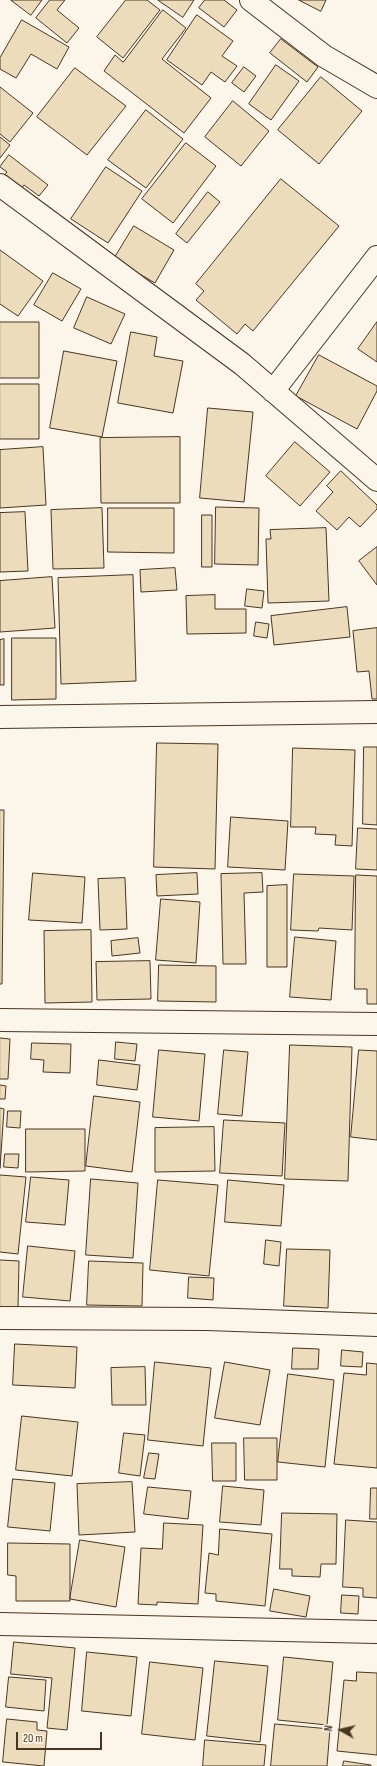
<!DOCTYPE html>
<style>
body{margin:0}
#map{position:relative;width:377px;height:1766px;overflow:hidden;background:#fbf6e9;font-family:"Sofia Sans Condensed",sans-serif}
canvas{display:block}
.north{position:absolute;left:321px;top:1710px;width:40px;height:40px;-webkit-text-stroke:3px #fbf6e9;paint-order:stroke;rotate:278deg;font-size:11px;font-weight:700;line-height:16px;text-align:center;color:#4a3520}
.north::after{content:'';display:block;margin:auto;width:14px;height:18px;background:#4a3520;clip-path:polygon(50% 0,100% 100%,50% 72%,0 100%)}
.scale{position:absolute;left:16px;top:1732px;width:86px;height:18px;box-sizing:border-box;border:2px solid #4a3520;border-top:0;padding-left:5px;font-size:12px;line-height:14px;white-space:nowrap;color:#4a3520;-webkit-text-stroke:3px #fbf6e9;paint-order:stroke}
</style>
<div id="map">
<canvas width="377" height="1766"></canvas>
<div class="north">N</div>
<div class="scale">20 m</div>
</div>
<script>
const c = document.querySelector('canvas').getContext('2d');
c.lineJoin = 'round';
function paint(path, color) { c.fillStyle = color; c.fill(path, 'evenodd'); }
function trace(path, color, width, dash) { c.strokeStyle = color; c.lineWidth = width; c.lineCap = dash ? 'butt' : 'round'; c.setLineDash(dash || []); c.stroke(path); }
const building = new Path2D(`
 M11,0H42L31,15Z
 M50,0H65L57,10L79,28L67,43L36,18Z
 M126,0H147L160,10L123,58L97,37Z
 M158,0H194L183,17Z
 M205,0H224L237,10L224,27L199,8Z
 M299,0H326L321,11Z
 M163,10L186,28L162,59L211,98L184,133L104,71L115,55L123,62Z
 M197,15L233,41L222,56L237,66L225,82L211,72L202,85L167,60Z
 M22,20L69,47L57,69L31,54L16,78L0,69V58Z
 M281,39L318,67L307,82L270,53Z
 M276,65L299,81L271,120L249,104Z
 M244,67L256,76L244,92L232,83Z
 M75,68L126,106L87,155L37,117Z
 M321,77L362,111L319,164L278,130Z
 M0,87L33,113L10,142L0,134Z
 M233,101L269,131L241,166L205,137Z
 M146,110L183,139L146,188L108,160Z
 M0,137L10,145L0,158Z
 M186,143L216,166L173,223L142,199Z
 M9,155L48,185L39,196L24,185L20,190L3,177L7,172L0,167Z
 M106,167L142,191L108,243L71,219Z
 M281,179L339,226L253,331L245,324L237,334L196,300L204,291L196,284Z
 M208,192L220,202L187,243L176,234Z
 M134,226L174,250L155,283L114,259Z
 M0,250L43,281L18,316L0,304Z
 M53,273L81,289L62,321L34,305Z
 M87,297L125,314L111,344L74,328Z
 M0,322H39V378H0Z
 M377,322V362L358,349Z
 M131,332L157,337L154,356L183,361L173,413L118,403Z
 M64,351L117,361L102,437L50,428Z
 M319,355L377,386V391L357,429L296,396Z
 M0,384H39V439H0Z
 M208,408L253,412L244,502L200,498Z
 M180,437V503H101L100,438Z
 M295,442L330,472L300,506L266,476Z
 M43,447L46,505L0,508V450Z
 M341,471L377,505V509L360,527L349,517L337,530L316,511L333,492L327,486Z
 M216,507L259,508L258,565L215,564Z
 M102,508L104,568L53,569L51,510Z
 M108,508H174V553L108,552Z
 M25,512L28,571L0,572V513Z
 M202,515H212V567H202Z
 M326,528L329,601L268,603L266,539H271L270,530Z
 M377,547V585L359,561Z
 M175,568L177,590L141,592L140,570Z
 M133,575L136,681L61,684L58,578Z
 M52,577L55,628L0,632V581Z
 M247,589L264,591L262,608L245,606Z
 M215,595V609H246V633L187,634L186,596Z
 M347,607L350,637L274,645L271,616Z
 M256,622L269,624L267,638L254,636Z
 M377,628V699H372L369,671L357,672L353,631Z
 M12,638H56V699L12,700Z
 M4,639V685H0V640Z
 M157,743L218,744L215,869L154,867Z
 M364,747H377V825L363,824Z
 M293,748L355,750L352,846L335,845L336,835L315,834L316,827H291Z
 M0,810H4L2,984H0Z
 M231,817L288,821L285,870L228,867Z
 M358,828L377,829V870L356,869Z
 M33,873L85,877L82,923L29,920Z
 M197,873L198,894L157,896L156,875Z
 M262,873L263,892L244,893L246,964H223L221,874Z
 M294,874L354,876L352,930L319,928L318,931L291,930Z
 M356,875L377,876V1004H367V989H355Z
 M125,878L127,929L100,930L98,879Z
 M287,885V967H267V886Z
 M161,899L200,902L196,963L156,960Z
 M91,930L92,1002L45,1003L44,931Z
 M295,937L336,941L331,1000L290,997Z
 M138,938L140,953L112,956L111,941Z
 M150,961L151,999L97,1000L96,962Z
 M159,965L216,966V1002L158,1001Z
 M0,1038L10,1039L8,1079H0Z
 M116,1042L137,1044L135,1061L115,1059Z
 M32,1043L71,1044L70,1073L43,1072L44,1060L31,1059Z
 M290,1045L352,1047L348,1181L285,1179Z
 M159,1050L205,1054L199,1121L153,1117Z
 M224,1050L248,1052L242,1116L218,1114Z
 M359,1050L377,1051V1140L351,1137Z
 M99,1060L140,1065L137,1090L97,1085Z
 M0,1085L6,1086L5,1099H0Z
 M94,1096L140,1102L132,1172L86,1166Z
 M0,1108L4,1109L0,1168Z
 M8,1111H21L20,1128L7,1127Z
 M224,1120L285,1123L282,1176L220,1173Z
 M214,1127L215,1171L155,1172V1128Z
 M26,1129H85V1171L26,1172Z
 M5,1154H19L18,1168L4,1167Z
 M0,1175L26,1177L18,1254L0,1252Z
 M31,1177L69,1180L65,1225L26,1222Z
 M91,1179L138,1183L133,1258L86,1255Z
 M158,1180L218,1185L209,1276L150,1270Z
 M228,1180L284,1185L281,1226L225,1222Z
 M266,1240L281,1242L279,1266L264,1264Z
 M28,1246L75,1251L70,1301L23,1297Z
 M287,1249L330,1250L328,1308L284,1306Z
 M0,1260L19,1261L18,1308H0Z
 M89,1261L143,1263L142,1306L87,1305Z
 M189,1277L214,1278L213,1300L188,1298Z
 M15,1344L77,1347L75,1388L13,1385Z
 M293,1348L319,1349L318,1369H292Z
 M342,1350L363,1352L362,1367L341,1366Z
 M155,1362L211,1368L203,1446L148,1440Z
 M225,1362L270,1370L260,1425L215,1418Z
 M367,1363L377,1364V1468L334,1464L344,1373L366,1375Z
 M145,1367L146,1405H112L111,1368Z
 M288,1374L334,1380L325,1467L278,1462Z
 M22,1416L78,1422L72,1476L16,1470Z
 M124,1433L145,1435L140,1476L119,1473Z
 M244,1438H277V1480H245Z
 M212,1443H236V1481H213Z
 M149,1453L159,1454L155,1479L144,1478Z
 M13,1479L55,1483L50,1531L8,1527Z
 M132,1482L135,1532L79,1535L77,1484Z
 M223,1486L264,1490L261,1525L220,1522Z
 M148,1487L191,1491L188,1519L144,1514Z
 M371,1488H377V1519H370Z
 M282,1513L337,1514L336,1564H321L320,1577L292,1576V1569H280Z
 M346,1520L377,1522V1598L363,1597V1588L343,1587Z
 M164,1523L203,1525L198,1604L157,1602V1605L138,1604L141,1548L162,1549Z
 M220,1529L272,1534L265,1606L216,1601V1594L205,1593L209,1553L218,1555Z
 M80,1540L125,1547L116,1607L70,1599Z
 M8,1543L70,1544V1601H16V1576L8,1575Z
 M274,1589L310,1596L306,1617L270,1611Z
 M342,1595L359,1596L358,1614L341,1613Z
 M14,1642L75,1648L67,1730L47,1728L52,1678L11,1674Z
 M87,1652L137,1657L131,1716L82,1711Z
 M284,1657L333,1662L327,1725L278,1720Z
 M215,1661L268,1666L260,1742L207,1736Z
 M150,1662L203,1668L195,1740L142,1734Z
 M357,1672L377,1673V1755L337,1751L344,1680L356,1681Z
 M9,1677L46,1680L44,1711L6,1707Z
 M7,1719L37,1722V1730L47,1731L44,1766L3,1762Z
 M275,1724L330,1729L327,1766H271Z
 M205,1740L266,1745L264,1766H203Z
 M344,1761L371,1765V1766H343Z`);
const minor = new Path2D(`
 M251,0L324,56L377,87
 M0,185L242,364L377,480
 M273,391L377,257
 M0,717L377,712
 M0,1020L377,1024
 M0,1318L207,1319L377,1325
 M0,1624L377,1632`);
paint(building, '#ecdcbc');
trace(building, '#4a3520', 1);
trace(minor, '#4a3520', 24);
trace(minor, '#fbf6e9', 22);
</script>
